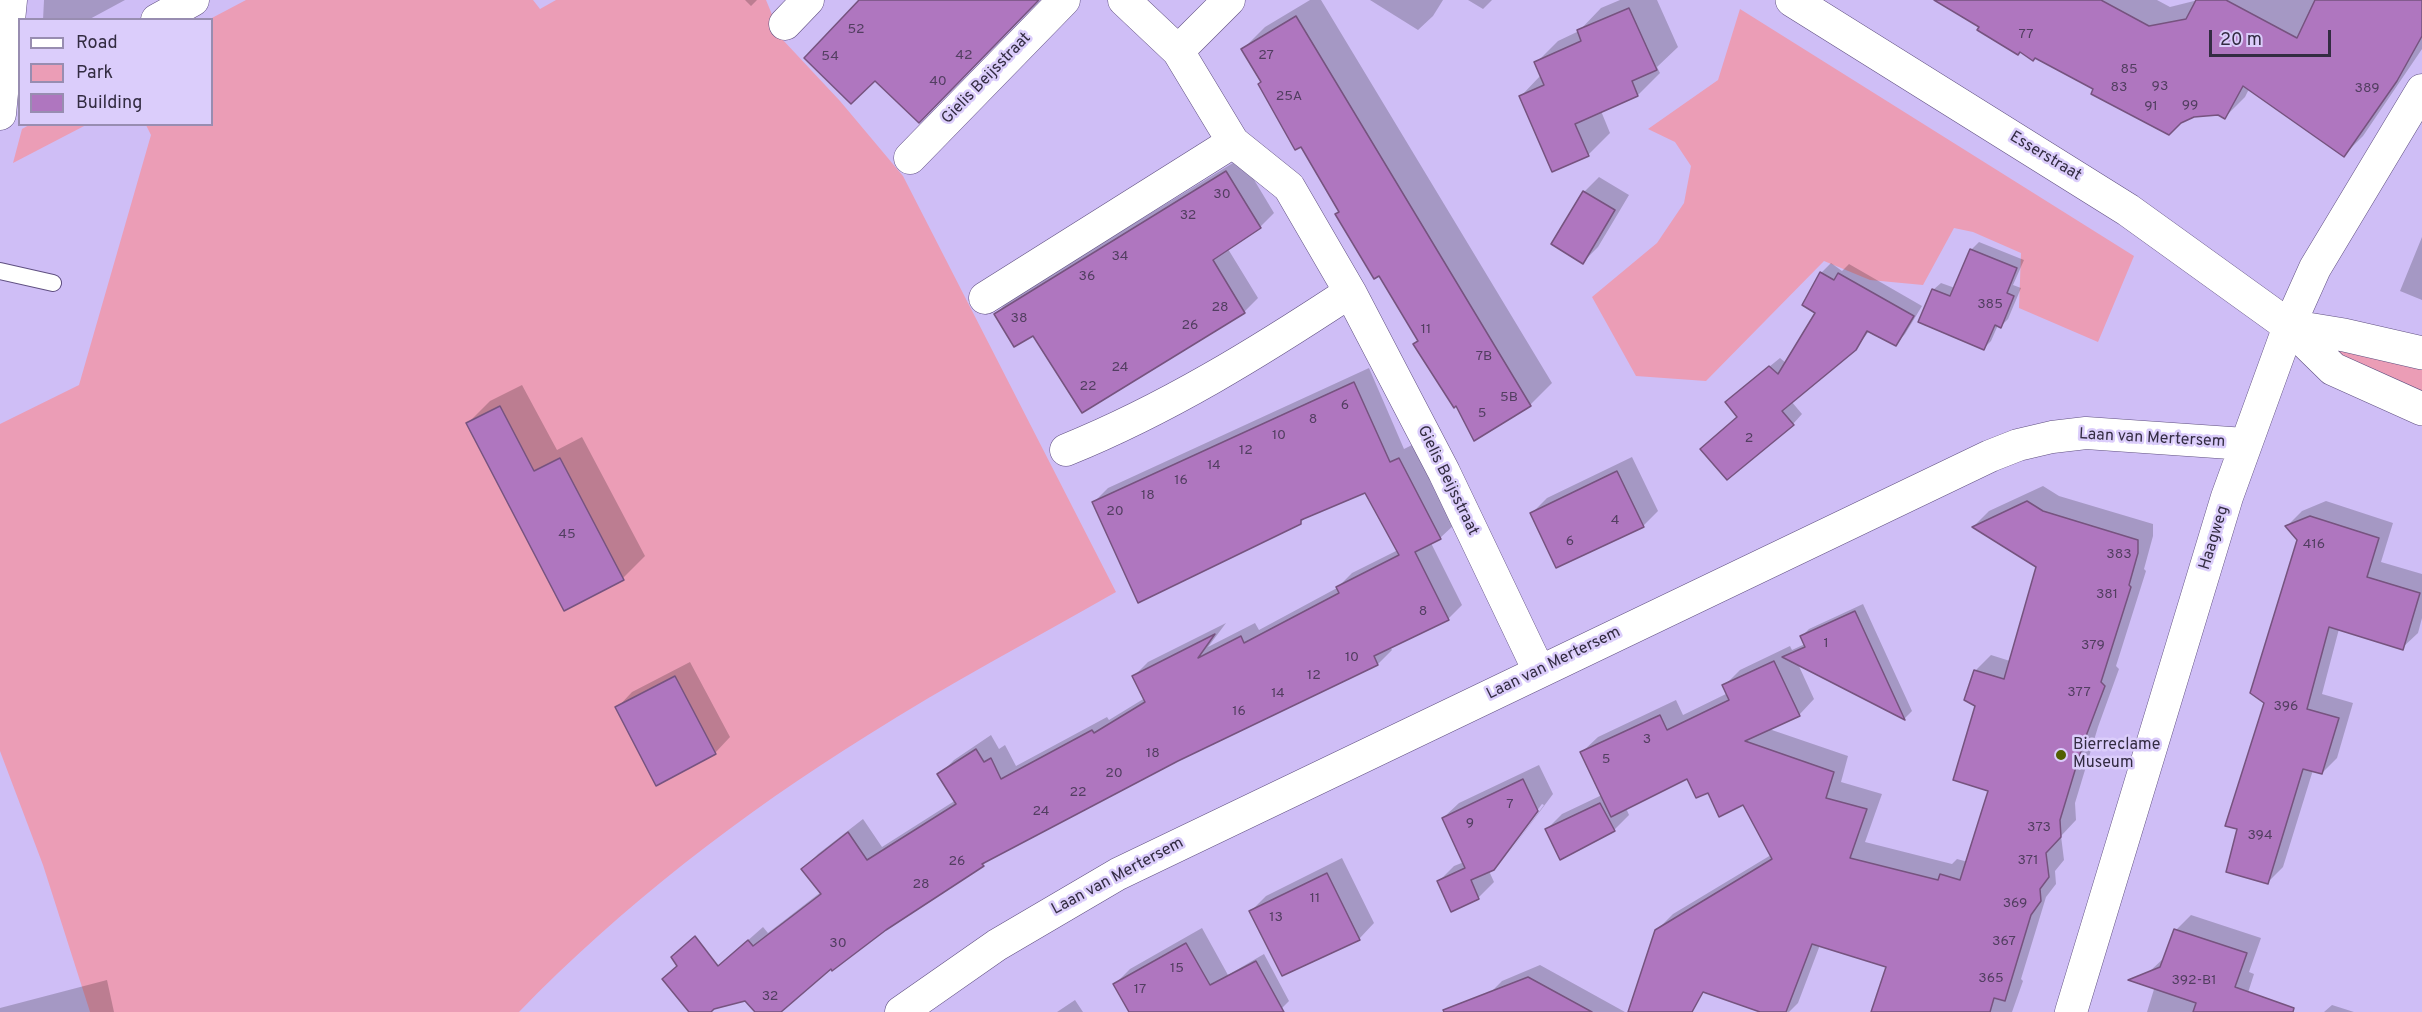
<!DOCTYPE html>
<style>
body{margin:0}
#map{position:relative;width:2422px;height:1012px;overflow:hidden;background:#cfbef6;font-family:Overpass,sans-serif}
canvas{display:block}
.legend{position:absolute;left:18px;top:18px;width:195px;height:108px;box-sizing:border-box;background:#dbcdfb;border:2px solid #988db1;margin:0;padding:8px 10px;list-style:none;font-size:18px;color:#332c42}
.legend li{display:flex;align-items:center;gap:12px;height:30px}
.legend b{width:30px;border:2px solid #988db1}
.scale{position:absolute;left:2209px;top:30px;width:122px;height:27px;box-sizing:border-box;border:3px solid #332c42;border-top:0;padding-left:8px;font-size:18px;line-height:21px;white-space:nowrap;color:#332c42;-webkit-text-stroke:4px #dbcdfb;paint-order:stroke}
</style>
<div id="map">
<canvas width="2422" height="1012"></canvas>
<ul class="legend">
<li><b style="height:8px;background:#fff"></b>Road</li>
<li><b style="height:16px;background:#eb9db6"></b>Park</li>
<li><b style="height:16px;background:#af76bf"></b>Building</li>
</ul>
<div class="scale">20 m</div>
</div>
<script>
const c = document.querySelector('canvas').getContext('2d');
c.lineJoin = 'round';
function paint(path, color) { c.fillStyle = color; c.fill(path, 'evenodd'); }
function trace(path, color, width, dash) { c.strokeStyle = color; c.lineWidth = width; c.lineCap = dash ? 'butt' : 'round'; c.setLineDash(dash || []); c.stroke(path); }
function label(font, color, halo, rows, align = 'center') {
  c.font = font + ' Overpass,sans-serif'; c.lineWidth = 5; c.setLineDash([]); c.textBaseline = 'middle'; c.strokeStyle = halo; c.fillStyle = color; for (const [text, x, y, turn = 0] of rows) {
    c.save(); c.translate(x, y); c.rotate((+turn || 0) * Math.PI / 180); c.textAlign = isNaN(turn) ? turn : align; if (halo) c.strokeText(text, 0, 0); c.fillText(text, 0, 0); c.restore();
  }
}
const green = new Path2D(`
 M246,0H533L540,9L556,0H766L782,39L840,101L903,176L1116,592C1034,639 948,684 868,735C741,814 623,905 519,1012H90L43,865L0,751V424L79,385L151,135L146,125L212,124L210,19Z
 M1740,9L2134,256L2098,342L2019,308L2021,253L1973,232L1954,228L1923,285L1870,280L1824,261L1706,381L1636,376L1592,297L1657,243L1684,203L1691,166L1675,142L1648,129L1718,80Z
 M29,125V124L86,125L13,163L22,129Z
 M2331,347L2422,366V399L2355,366Z`);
const shadow = new Path2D(`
 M44,0H125L88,20H43Z
 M745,0H757L751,6Z
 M1310,0H1321L1552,383L1530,405L1457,404L1415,344L1419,340L1243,49L1265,27Z
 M1370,0H1443L1433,16L1418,30Z
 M1468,0H1492L1483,9Z
 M1620,0H1657L1678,47L1657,67L1660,73L1638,95L1601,111L1610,133L1588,155L1521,96L1541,75L1536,63L1558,41L1579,31L1601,8Z
 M1979,0H2157L2170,7L2198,0H2422V49L2363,136L2344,155L2249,89L2245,97L2225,117L2218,114L2095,88Z
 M1241,158L1274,213L1260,227L1228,249L1258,298L1244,312L1034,334L996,314L1009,300Z
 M1599,177L1629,195L1598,247L1583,262L1584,192Z
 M2422,237V300L2400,291Z
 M1979,242L2024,260L2013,285L2021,288L2008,319L2001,326L1998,325L1991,341L1984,348L1933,290L1941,283L1955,288L1971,250Z
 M1831,263L1842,271L1849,264L1922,306L1905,334L1896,344L1870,330L1855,349L1791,401L1802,414L1793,424L1738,416L1737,393L1780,358L1786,363L1817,313L1821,273Z
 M1369,368L1404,449L1414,444L1455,524L1440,538L1431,543L1462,605L1448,619L1390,647L1392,650L1378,664L1177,759L990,858L983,865L885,928L831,967L778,1012H757L718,967L763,927L768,933L821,892L803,869L818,854L863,819L882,847L956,800L939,775L954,760L991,735L999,749L1005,745L1016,766L1107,717L1109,720L1145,698L1134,676L1148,662L1226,623L1208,647L1255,623L1259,630L1337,588L1352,573L1398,550L1366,491L1307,516L1300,523L1094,502L1108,488Z
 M522,385L557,450L582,437L645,556L623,578L468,423L490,401Z
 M1632,457L1658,511L1643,526L1532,513L1547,498Z
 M2043,486L2059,496L2153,524V536L2144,569L2146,571L2116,666L2119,669L2098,727L2075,803L2076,820L2061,836L2064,860L2055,871L2056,884L2046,897L2021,979L2023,981L2012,1012H1873L1888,966L1820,945L1798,1003L1789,1012H1764L1656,931L1673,914L1771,855L1743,803L1709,791L1688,777L1626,808L1629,815L1614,830L1547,829L1562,814L1602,795L1582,752L1598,737L1676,700L1683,715L1728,693L1724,686L1740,670L1790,646L1792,650L1805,644L1802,636L1809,629L1863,604L1912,711L1905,718L1798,664L1814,699L1799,715L1769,729L1848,756L1841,782L1882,794L1865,842L1952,864L1957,859L1968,862L1990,790L1977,706L1975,671L1991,655L2010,661L2038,566L1974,526L1989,511Z
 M2326,501L2393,523L2381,562L2422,574V618L2418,633L2402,648L2339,629L2322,694L2353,703L2337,758L2322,773L2313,770L2283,867L2268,882L2239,828L2298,540L2287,526L2302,511Z
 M690,662L730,737L715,753L617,708L632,692Z
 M1539,765L1553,794L1508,854L1544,805L1542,804L1501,858H1503L1489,871L1494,882L1479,897L1452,910L1439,881L1454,866L1464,862L1443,818L1459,803Z
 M1342,858L1374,923L1359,939L1251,911L1266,896Z
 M2191,915L2261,938L2249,972L2254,974L2245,1002L2273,1012H2147L2155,986L2149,972L2165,957L2176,930Z
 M1202,928L1228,975L1264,954L1289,1001L1282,1008L1237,1004L1202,1012H1130L1115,984L1130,969Z
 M1540,965L1625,1012H1499L1490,993L1502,981Z
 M107,980L114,1012H0V1006V1008Z
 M1075,1000L1083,1012H1057Z
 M2332,1005L2354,1012H2324Z`);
const building = new Path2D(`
 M859,0H1039L919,123L875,81L851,104L804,58Z
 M1934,0H2101L2149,26L2186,19L2196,0H2226L2297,38L2315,0H2422V36L2397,81L2344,157L2243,86L2225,119L2218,115L2194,117L2181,123L2169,135L2091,94L2093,89L2035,58L2033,61L2020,52L2018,55L1977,30L1979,27Z
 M1629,8L1657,70L1632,81L1638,96L1575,124L1589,156L1552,172L1519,96L1544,85L1534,62L1581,41L1577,30Z
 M1296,16L1531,406L1474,441L1456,406L1454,408L1413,344L1418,341L1379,276L1374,279L1335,214L1339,212L1301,147L1295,150L1258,84L1261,82L1241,49Z
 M1226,171L1261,228L1213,260L1245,313L1082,413L1033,336L1014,347L994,314Z
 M1583,191L1615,210L1583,264L1551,244Z
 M1970,249L2017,268L2007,293L2014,296L2001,328L1995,325L1984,350L1918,322L1932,289L1950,296Z
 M1820,272L1834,280L1838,273L1914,316L1896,346L1867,331L1856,350L1782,411L1794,425L1727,480L1700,449L1737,417L1725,402L1769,366L1778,374L1815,313L1802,305Z
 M1354,382L1390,462L1399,458L1441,539L1415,552L1449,620L1374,656L1378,665L1178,761L982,864L984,866L886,930L832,971L831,969L781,1012H755L745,1001L714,1009L711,1012H689L662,979L677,966L671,957L695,936L718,966L748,940L753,946L821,894L801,869L848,832L867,860L956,804L937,774L976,749L984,762L991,758L1001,779L1092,730L1094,733L1145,702L1132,676L1215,634L1198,658L1241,636L1244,643L1339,593L1336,587L1399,555L1365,493L1301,520V524L1138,603L1092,502Z
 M500,406L534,471L560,458L624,580L564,611L466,423Z
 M1617,471L1644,527L1556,568L1530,513Z
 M2027,501L2043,511L2138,540V553L2129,585L2131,587L2101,682L2105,686L2083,744L2060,820L2061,837L2046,853L2049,877L2040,889L2041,901L2031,915L2005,1001L1994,998L1990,1012H1871L1886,967L1812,944L1786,1012H1760L1703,992L1692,1012H1628L1655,930L1772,859L1743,805L1719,817L1708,793L1696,798L1687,779L1611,817L1580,752L1660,715L1667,730L1729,700L1722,685L1774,661L1800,716L1745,741L1834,772L1826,798L1867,809L1850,858L1938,880L1940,874L1960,880L1988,791L1953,780L1975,706L1964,700L1974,670L2004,679L2036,567L1972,527Z
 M2310,516L2379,538L2367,577L2420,593L2403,650L2329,627L2307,709L2339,718L2322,774L2303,769L2268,884L2226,872L2237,829L2225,826L2264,703L2250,693L2297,540L2285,526Z
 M1855,611L1905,720L1782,657L1805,647L1800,636Z
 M675,676L716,754L656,786L615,707Z
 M1523,779L1538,811L1494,870L1471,880L1479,899L1451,912L1437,881L1465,868L1442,818Z
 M1600,803L1615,831L1560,860L1545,829Z
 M1327,873L1360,940L1282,976L1249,911Z
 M2174,929L2247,953L2235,987L2294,1008L2293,1012H2193L2196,1003L2128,980L2160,967Z
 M1186,943L1210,985L1256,961L1284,1012H1129L1113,984Z
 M1528,977L1592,1012H1444L1443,1010Z`);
const service = new Path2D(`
 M0,271L53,283`);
const minor = new Path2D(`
 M1124,0L1178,51L1233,142L1289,187L1350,292L1444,472L1539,671
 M157,20L193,0
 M785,24L808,0
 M1178,51L1229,0
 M0,114L11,0
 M910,158L1064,0
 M985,298L1233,142
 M1066,450C1167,409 1259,352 1350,292
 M901,1012L997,945L1118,874L1990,456L2018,445L2052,437L2086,433L2245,444
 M2071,1012L2227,497L2289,326L2315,268L2422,90`);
const tertiary = new Path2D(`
 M1792,0L2128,210L2289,326L2333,369L2422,409
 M2289,326L2344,335L2422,353`);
const markers = [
 [2061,755,6,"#526001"]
];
const numberNames = [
 ["52",856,30],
 ["77",2026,35],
 ["42",964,56],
 ["27",1266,56],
 ["54",830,57],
 ["85",2129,70],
 ["40",938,82],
 ["93",2160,87],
 ["83",2119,88],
 ["389",2367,89],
 ["25A",1289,97],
 ["99",2190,106],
 ["91",2151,107],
 ["30",1222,195],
 ["32",1188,216],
 ["34",1120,257],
 ["36",1087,277],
 ["385",1990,305],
 ["28",1220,308],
 ["38",1019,319],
 ["26",1190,326],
 ["11",1426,330],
 ["7B",1484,357],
 ["24",1120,368],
 ["22",1088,387],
 ["5B",1509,398],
 ["6",1345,406],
 ["5",1482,414],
 ["8",1313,420],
 ["10",1279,436],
 ["2",1749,439],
 ["12",1246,451],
 ["14",1214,466],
 ["16",1181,481],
 ["18",1148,496],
 ["20",1115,512],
 ["4",1615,521],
 ["45",567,535],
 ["6",1570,542],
 ["416",2314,545],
 ["383",2119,555],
 ["381",2107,595],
 ["8",1423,612],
 ["1",1826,644],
 ["379",2093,646],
 ["10",1352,658],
 ["12",1314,676],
 ["377",2079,693],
 ["14",1278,694],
 ["396",2286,707],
 ["16",1239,712],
 ["3",1647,740],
 ["18",1153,754],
 ["5",1606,760],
 ["20",1114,774],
 ["22",1078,793],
 ["7",1510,805],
 ["24",1041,812],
 ["9",1470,824],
 ["373",2039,828],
 ["394",2260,836],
 ["371",2028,861],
 ["26",957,862],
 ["28",921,885],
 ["11",1315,899],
 ["369",2015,904],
 ["13",1276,918],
 ["367",2004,942],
 ["30",838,944],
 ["15",1177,969],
 ["365",1991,979],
 ["392-B1",2194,981],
 ["17",1140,990],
 ["32",770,997]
];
const streetNames = [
 ["Gielis Beijsstraat",987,79,-46],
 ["Esserstraat",2045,157,31],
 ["Laan van Mertersem",2152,439,3],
 ["Gielis Beijsstraat",1447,481,64],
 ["Haagweg",2215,538,-73],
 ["Laan van Mertersem",1554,664,-26],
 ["Laan van Mertersem",1118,877,-28]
];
const poiNames = [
 ["Bierreclame",2073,746],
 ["Museum",2073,764]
];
paint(green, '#eb9db6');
paint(shadow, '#0003');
paint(building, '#af76bf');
trace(building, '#76537f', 1.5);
trace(service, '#5f4f80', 18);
trace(minor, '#5f4f80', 33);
trace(tertiary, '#5f4f80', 34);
trace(service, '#fff', 16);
trace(minor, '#fff', 32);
trace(tertiary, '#fff', 33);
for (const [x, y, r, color] of markers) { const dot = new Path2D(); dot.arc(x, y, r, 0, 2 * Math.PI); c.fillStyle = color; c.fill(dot); trace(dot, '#dbcdfb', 2); }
label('14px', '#523e61', null, numberNames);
label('16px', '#332c42', '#dbcdfb', streetNames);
label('16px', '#332c42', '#dbcdfb', poiNames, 'left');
</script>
